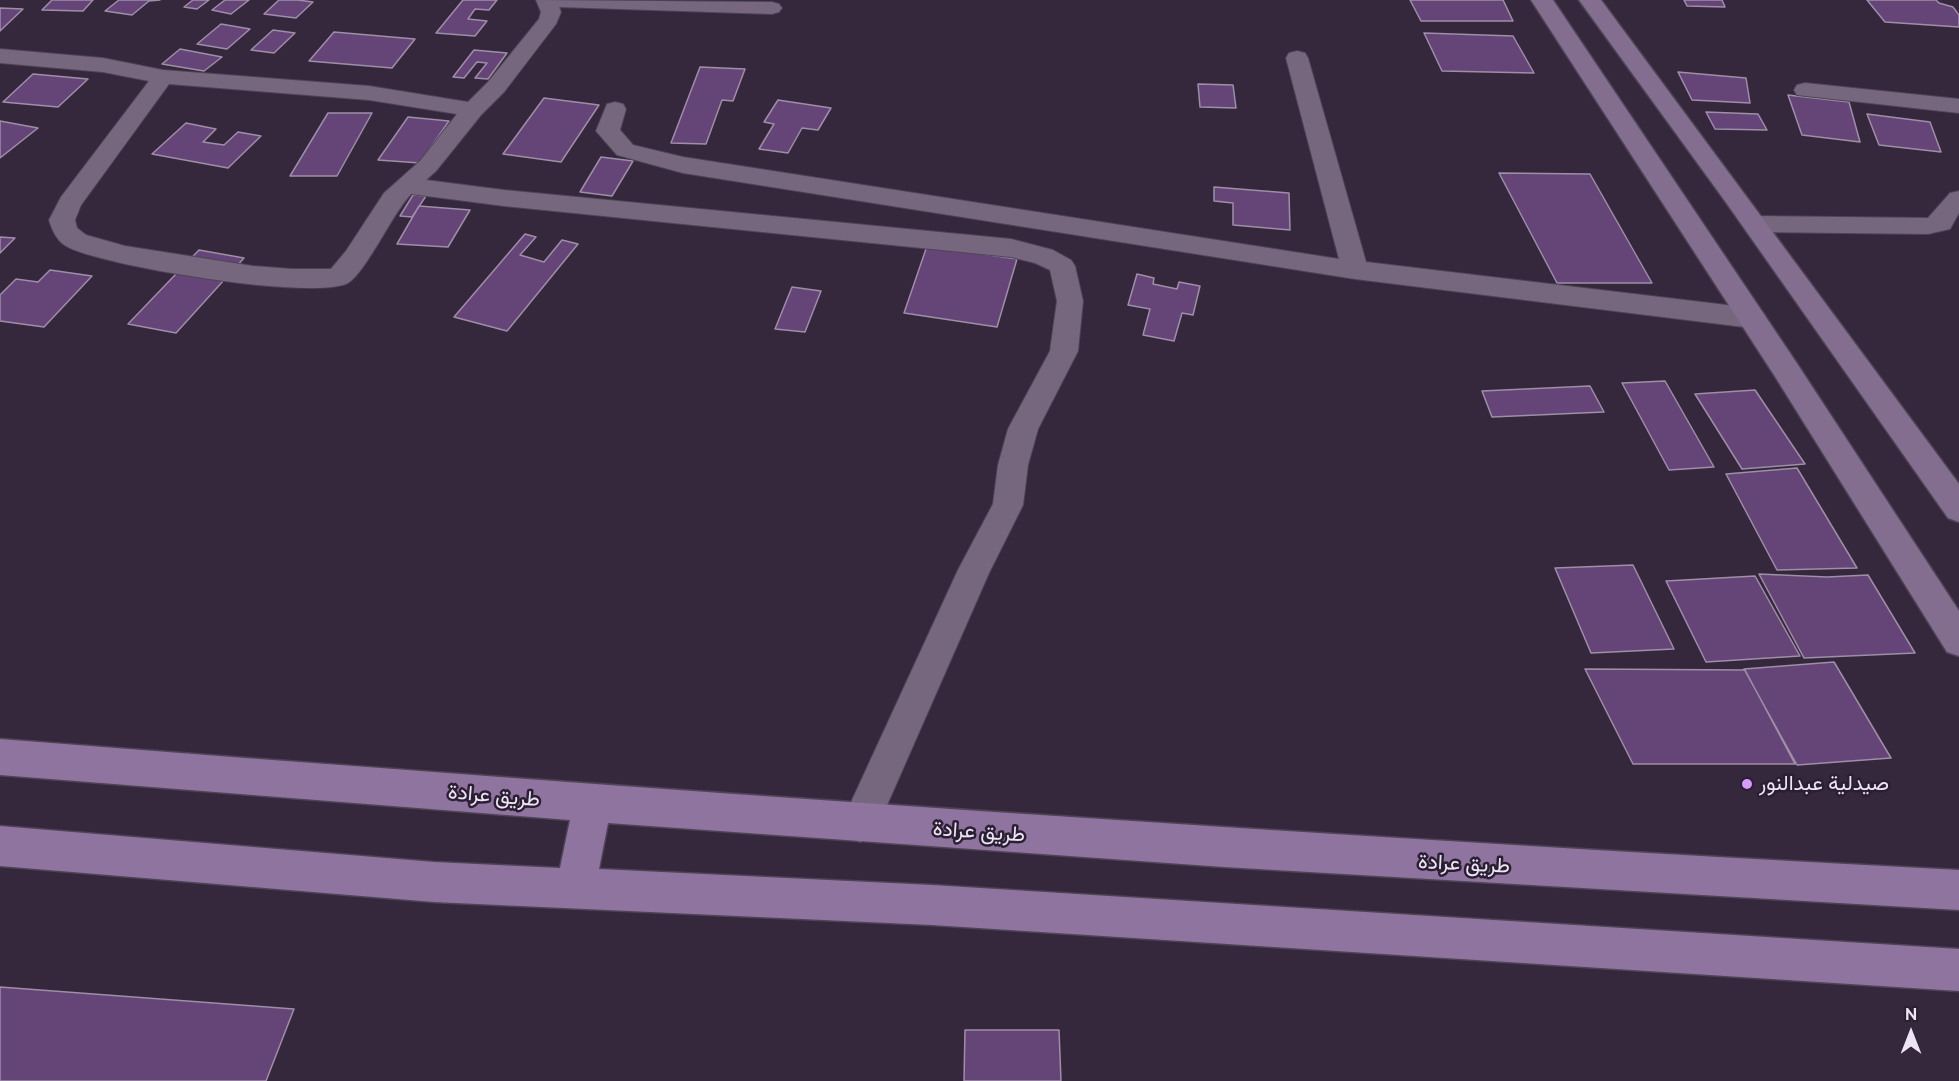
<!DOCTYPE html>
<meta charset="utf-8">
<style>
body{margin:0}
#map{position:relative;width:1959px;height:1081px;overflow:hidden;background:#35283d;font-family:Raleway,sans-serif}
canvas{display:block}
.north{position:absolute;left:1881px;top:1003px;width:60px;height:60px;-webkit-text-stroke:4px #2b1f33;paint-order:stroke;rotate:0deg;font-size:16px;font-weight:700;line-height:24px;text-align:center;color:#ede5f3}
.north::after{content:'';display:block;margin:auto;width:21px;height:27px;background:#ede5f3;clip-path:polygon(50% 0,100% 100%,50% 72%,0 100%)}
</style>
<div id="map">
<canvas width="1959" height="1081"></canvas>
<div class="north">N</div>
</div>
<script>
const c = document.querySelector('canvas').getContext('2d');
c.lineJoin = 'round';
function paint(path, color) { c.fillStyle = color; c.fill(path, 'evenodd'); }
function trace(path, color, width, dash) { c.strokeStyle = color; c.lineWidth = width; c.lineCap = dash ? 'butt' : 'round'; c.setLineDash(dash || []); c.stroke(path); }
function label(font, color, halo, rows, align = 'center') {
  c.font = font + ' Raleway,Vazirmatn,sans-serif'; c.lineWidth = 5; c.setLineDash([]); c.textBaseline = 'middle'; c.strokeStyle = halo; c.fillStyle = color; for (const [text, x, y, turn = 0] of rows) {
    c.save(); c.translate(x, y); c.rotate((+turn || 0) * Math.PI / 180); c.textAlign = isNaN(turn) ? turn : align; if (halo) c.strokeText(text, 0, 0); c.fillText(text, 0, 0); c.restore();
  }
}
const building = new Path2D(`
 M52,0H93L83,11L42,10Z
 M119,0H160L149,1L132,15L105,11Z
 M193,0H209L197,9L184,7Z
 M225,0H249L231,14L212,10Z
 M279,0H298L313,2L296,18L264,14Z
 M463,0H497L489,10L475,9L468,19L487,21L475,36L436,33Z
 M1410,0H1503L1513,21H1421Z
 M1684,0H1722L1725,7L1687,6Z
 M1867,0H1936L1939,3L1953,7L1959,15V27L1885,22Z
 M0,8L23,9L0,31Z
 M221,24L250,29L227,49L197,44Z
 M273,30L295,33L274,53L251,50Z
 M334,32L415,39L392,68L309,61Z
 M1424,33L1513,36L1534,73L1442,71Z
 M180,49L222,57L204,71L162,64Z
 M474,50L507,53L488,79L475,78L487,63L477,62L464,78L453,77Z
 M700,67L745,69L733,101L722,100L706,144L671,143Z
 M1678,72L1746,78L1750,103L1692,100Z
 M33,74L88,79L58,107L3,102Z
 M1198,84L1233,85L1236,108L1200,107Z
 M1788,95L1849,102L1860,142L1802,135Z
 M544,98L599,105L561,162L503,154Z
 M778,100L831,108L818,130L802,128L788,153L759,149L774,124L764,122Z
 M1706,112L1758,114L1767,130L1715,129Z
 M328,113H372L337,176H290Z
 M1867,114L1930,122L1941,152L1879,145Z
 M408,117L449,121L420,163L378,160Z
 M0,121L38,128L0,158Z
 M186,123L216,129L203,142L224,145L238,132L261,136L228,168L152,154Z
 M601,157L633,161L612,196L580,192Z
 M1499,173L1590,174L1652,283H1557Z
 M1214,187L1289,193L1290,230L1233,225V203L1214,201Z
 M413,195L426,196L412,217L400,216Z
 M419,206L470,210L448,247L397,244Z
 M525,234L536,237L520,255L544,262L562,240L578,244L507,331L454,317Z
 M0,237L15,238L0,253Z
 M927,246L1017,259L997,327L904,313Z
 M199,250L244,258L176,333L128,324Z
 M50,270L92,276L44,327L0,321V295L16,279L38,282Z
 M1137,274L1154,278L1153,284L1177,289L1179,282L1200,286L1193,315L1182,313L1174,341L1143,335L1150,309L1128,305Z
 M792,287L821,291L805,332L775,329Z
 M1665,381L1714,467L1669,470L1622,383Z
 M1590,386L1604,412L1492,417L1482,391Z
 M1755,390L1805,464L1742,469L1695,394Z
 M1797,468L1857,568L1777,570L1726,474Z
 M1633,565L1674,649L1591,653L1555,568Z
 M1759,574L1827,577L1868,575L1915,653L1804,658Z
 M1755,576L1800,656L1706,662L1666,581Z
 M1834,662L1891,758L1797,765L1744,669Z
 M1585,669L1745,670L1795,764H1633Z
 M0,987L294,1009L266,1081H0Z
 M965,1030H1059L1061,1081H964Z`);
const street = new Path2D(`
 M536,0L772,2L779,4L782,8L779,12L772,14L559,7L561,12L556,24L504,92L481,115L436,171L426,180L504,190L1011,239L1053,250L1071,260L1075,266L1083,301L1078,351L1038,429L1028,465L1023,505L989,573L873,837L860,842L847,837L841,824L958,570L993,504L998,465L1008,429L1050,351L1057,301L1050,270L1035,263L1011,257L504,206L411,194C392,214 366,272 348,283C316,301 100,266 66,246C57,241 52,230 49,220L61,197L149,81L103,72L0,63V49L103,58L163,70L369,86L468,102L488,82L539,19L541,12ZM169,84L369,100L457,114L420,161L384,193L346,251L331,269H292L253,266L125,246L86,235L77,228L75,220L81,205Z
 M1297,51L1305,53L1308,58L1366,262L1752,308L1762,311L1766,318L1762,325L1752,328L1355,279L683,173L617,155L596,131L607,104L615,102L623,104L626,109L620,130L633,145L683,157L1339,259L1286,58L1289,53Z
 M1805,83L1959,99V113L1797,95L1794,90L1797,85Z
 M1959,191V213L1950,229L1928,234L1755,232L1746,230L1742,224L1746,218L1755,216L1928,218L1950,193Z`);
const secondary = new Path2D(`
 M1531,0H1553L1796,362L1959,611V656L1947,652L1776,378Z
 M1579,0H1601L1959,484V522L1948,518L1725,201Z`);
const primary = new Path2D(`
 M0,739C653,790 1305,836 1959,870V910L1224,867L608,823L599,869L932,885L1959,949V991L932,925L434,902L0,866V826L434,862L560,868L570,820L0,775Z`);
const markers = [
 [1747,784,6,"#d79bf9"]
];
const poiNames = [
 ["صيدلية عبدالنور",1759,784]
];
const streetNames = [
 ["طريق عرادة",494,796,5],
 ["طريق عرادة",979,832,4],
 ["طريق عرادة",1464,864,3]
];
paint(building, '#654577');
trace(building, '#9e8ea7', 1.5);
trace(street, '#4f4456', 2);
trace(secondary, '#4f4456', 3);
trace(primary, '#4f4456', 3);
paint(street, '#76677f');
paint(secondary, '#836e8f');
paint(primary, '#8f749f');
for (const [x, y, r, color] of markers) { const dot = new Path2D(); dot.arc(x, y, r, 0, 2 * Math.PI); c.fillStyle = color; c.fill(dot); trace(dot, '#2b1f33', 2); }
label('21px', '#ede5f3', '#2b1f33', poiNames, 'left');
label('21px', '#ede5f3', '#2b1f33', streetNames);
</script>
